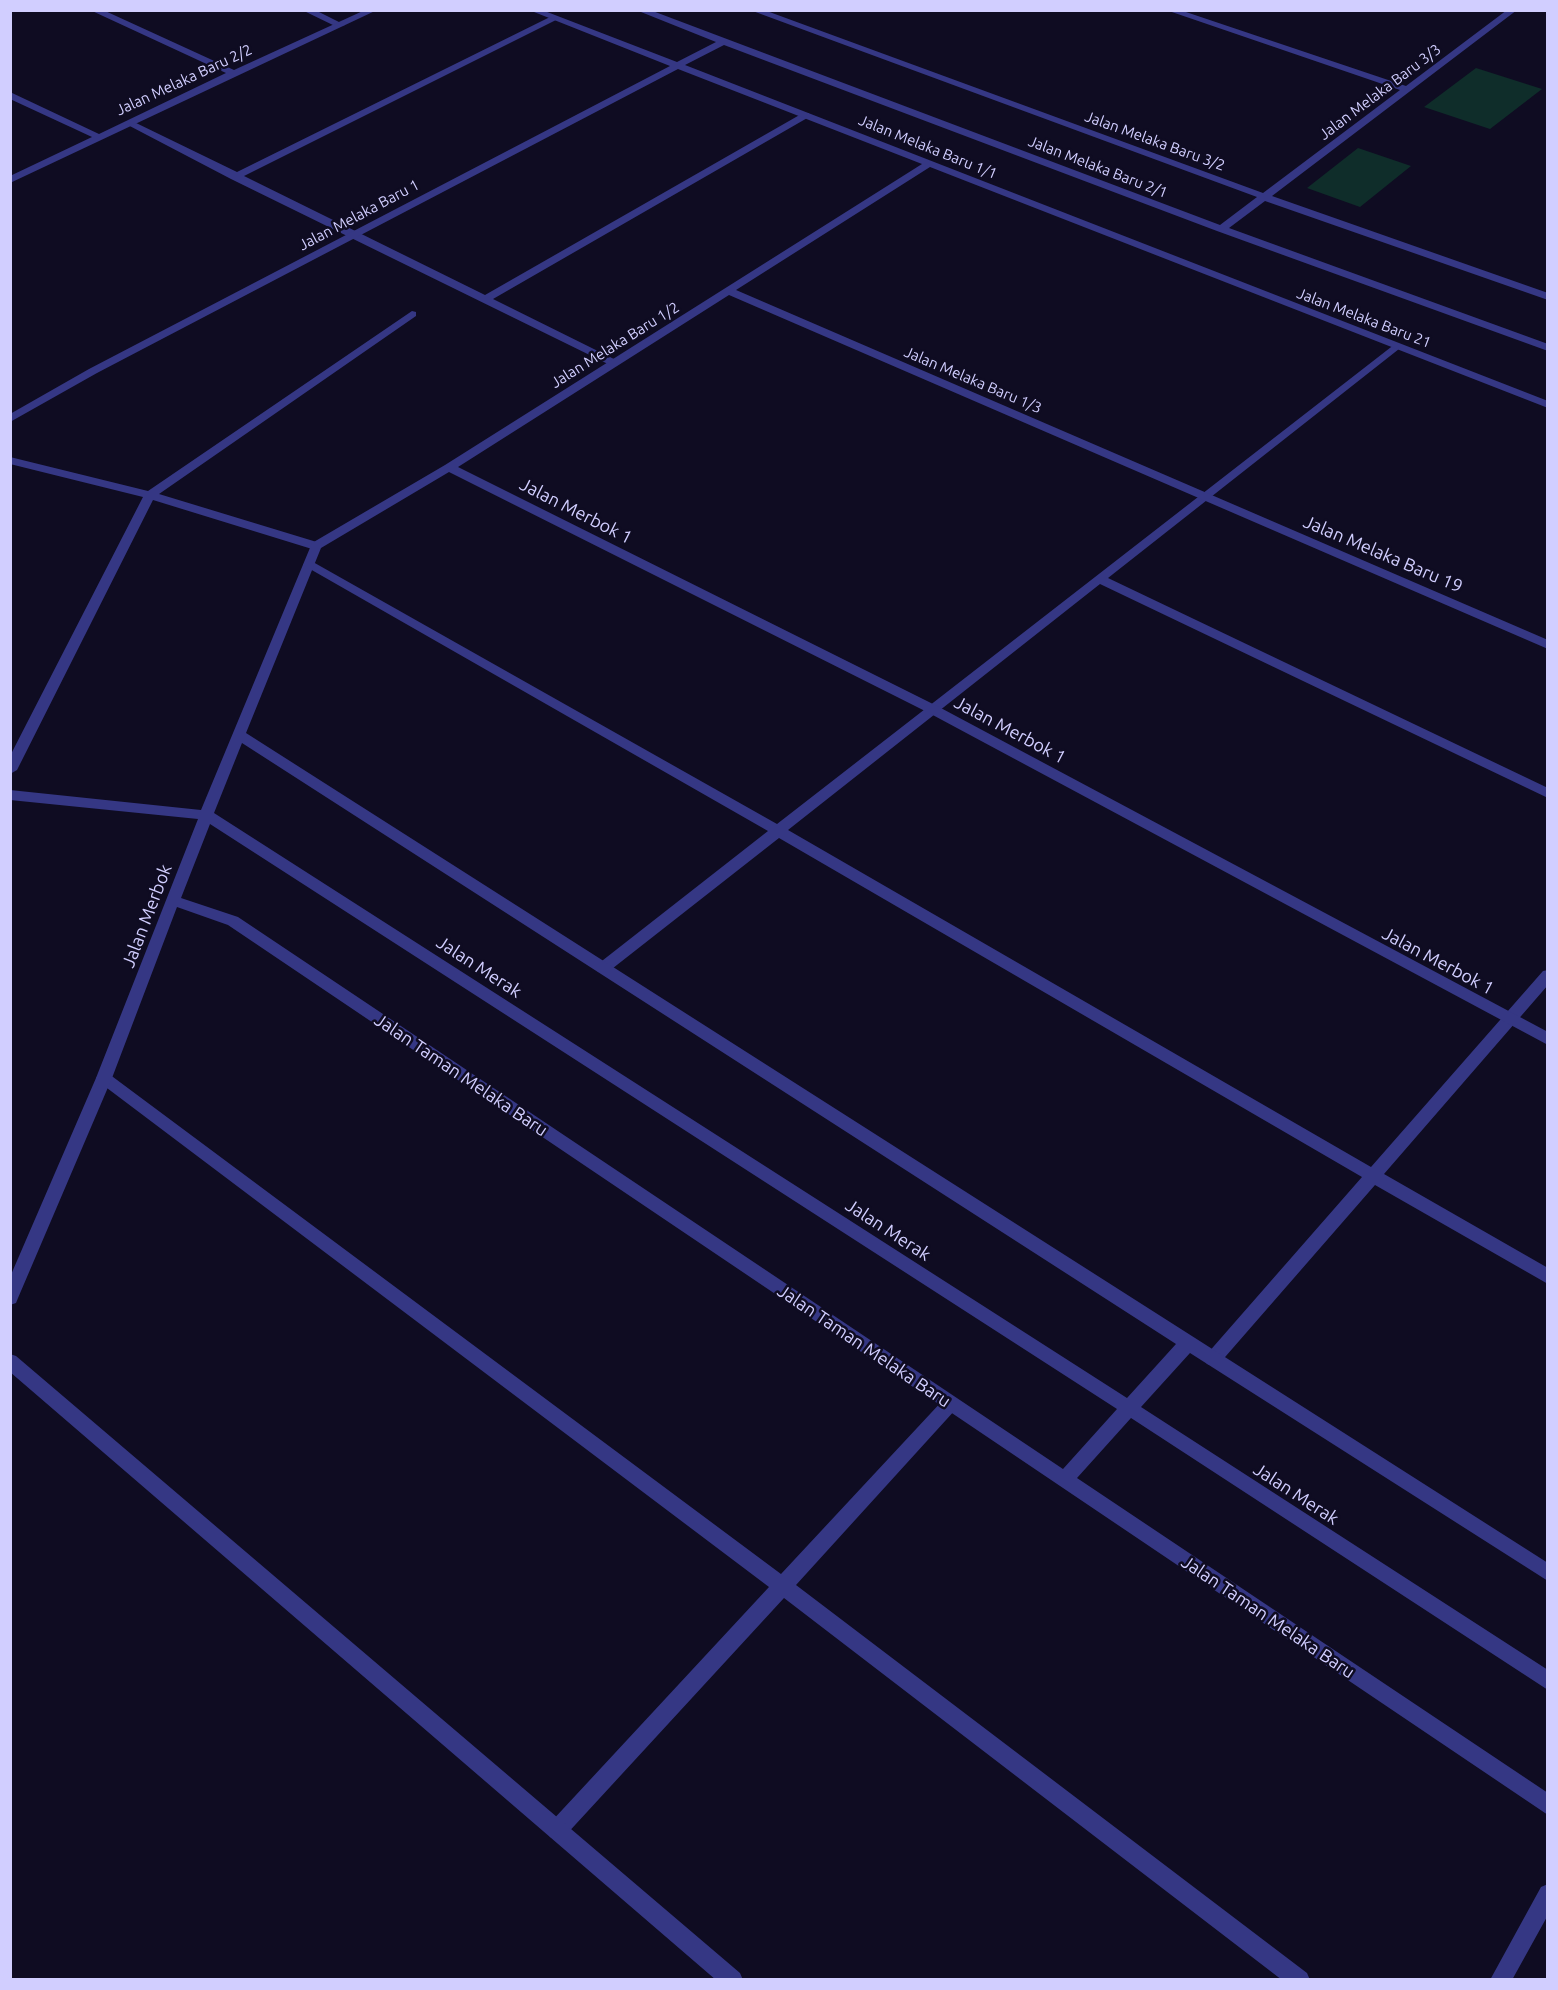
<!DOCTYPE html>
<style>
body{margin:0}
#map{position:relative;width:1558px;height:1990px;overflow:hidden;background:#0f0c22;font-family:Ubuntu,sans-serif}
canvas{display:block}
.frame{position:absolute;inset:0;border:12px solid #d1ceff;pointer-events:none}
</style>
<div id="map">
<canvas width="1558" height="1990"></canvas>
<div class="frame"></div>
</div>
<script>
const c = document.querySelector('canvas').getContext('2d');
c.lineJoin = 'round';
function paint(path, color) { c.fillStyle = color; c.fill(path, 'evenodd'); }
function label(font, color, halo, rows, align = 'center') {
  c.font = font + ' Ubuntu,sans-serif'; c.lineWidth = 5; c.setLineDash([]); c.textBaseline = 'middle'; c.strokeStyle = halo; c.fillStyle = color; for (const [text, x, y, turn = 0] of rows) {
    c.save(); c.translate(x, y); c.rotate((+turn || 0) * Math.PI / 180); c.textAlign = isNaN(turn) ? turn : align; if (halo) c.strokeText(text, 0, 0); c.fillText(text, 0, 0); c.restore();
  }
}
const green = new Path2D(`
 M1476,68L1542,89L1490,129L1424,107Z
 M1358,148L1411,166L1360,207L1307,188Z`);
const service = new Path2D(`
 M302,10H315L345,25L337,27Z
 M552,16L560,18L244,176L485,295L803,113H809V117L493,299L618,361V365H610L231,179L124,123L132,121L237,172Z
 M412,311L416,312V316L159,494L320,543V549H312L153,500L17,770L10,774V756L143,497L10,464V457L148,491Z
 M1395,344L1401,347L1399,349L1108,578L1548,788V798L1100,584L788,830L1371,1167L1543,971L1548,970V985L1384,1174L1548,1268V1284L1375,1185L1219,1364L1213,1366L1207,1364L1204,1359L1207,1354L1362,1177L779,838L608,972H598L596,968L598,964L768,831L303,565L305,562H313L777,824Z
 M104,1072L109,1074L781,1574L944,1399L950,1397L956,1399L959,1404L956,1409L796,1585L1307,1973L1310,1980H1282L784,1598L564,1837L557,1840L550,1837L547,1830L550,1823L769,1587L99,1082L96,1078L99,1074Z
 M1548,1884V1915L1512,1980H1490L1541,1887Z`);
const minor = new Path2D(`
 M90,10H103L234,70L365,10H377L10,183V176L92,137L10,99V92L99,134L226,73Z
 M529,10H542L677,62L716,42L636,10H650L1220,225L1257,197L750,10H764L1263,193L1400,90L1166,10H1180L1406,86L1507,10H1517L1272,196L1548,293V300L1265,201L1229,228L1548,344V351L1217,231L724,45L685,65L1548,401V408L930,167L736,290L1548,640V649L729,295L458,467L939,707L1548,1032V1045L929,713L449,472L321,548L246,733L1548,1563V1581L1190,1353L1141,1407L1548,1670V1690L1131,1418L1077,1478L1548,1793V1815L228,925L177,907L112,1078L18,1298L16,1303L10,1305V1277L96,1078L198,819L10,800V790L201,810L312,543L445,465L922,164L678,69L97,373L10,422V414L89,369L670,66ZM242,743L1176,1344L1127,1398L214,813ZM210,824L1117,1409L1063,1469L238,917L181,898Z
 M10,1354L16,1356L740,1973L743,1980H716L10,1372Z`);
const farStreetnames = [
 ["Jalan Melaka Baru 2/2",184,80,-25],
 ["Jalan Melaka Baru 3/3",1380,92,-37],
 ["Jalan Melaka Baru 3/2",1155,141,20],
 ["Jalan Melaka Baru 1/1",928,147,22],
 ["Jalan Melaka Baru 2/1",1098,167,21],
 ["Jalan Melaka Baru 1",359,215,-28],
 ["Jalan Melaka Baru 21",1364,318,21],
 ["Jalan Melaka Baru 1/2",615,345,-32],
 ["Jalan Melaka Baru 1/3",973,380,23]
];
const streetNames = [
 ["Jalan Merbok 1",576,511,27],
 ["Jalan Melaka Baru 19",1383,554,23],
 ["Jalan Merbok 1",1010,730,28],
 ["Jalan Merbok",147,916,-69],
 ["Jalan Merbok 1",1438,961,28],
 ["Jalan Merak",479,967,33],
 ["Jalan Taman Melaka Baru",461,1075,34],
 ["Jalan Merak",888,1230,33],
 ["Jalan Taman Melaka Baru",864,1346,34],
 ["Jalan Merak",1296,1494,33],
 ["Jalan Taman Melaka Baru",1268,1617,34]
];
paint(green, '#0f2d2a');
paint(service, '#353784');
paint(minor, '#353784');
label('15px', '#d1ceff', '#0f0c22', farStreetnames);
label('18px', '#d1ceff', '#0f0c22', streetNames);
</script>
